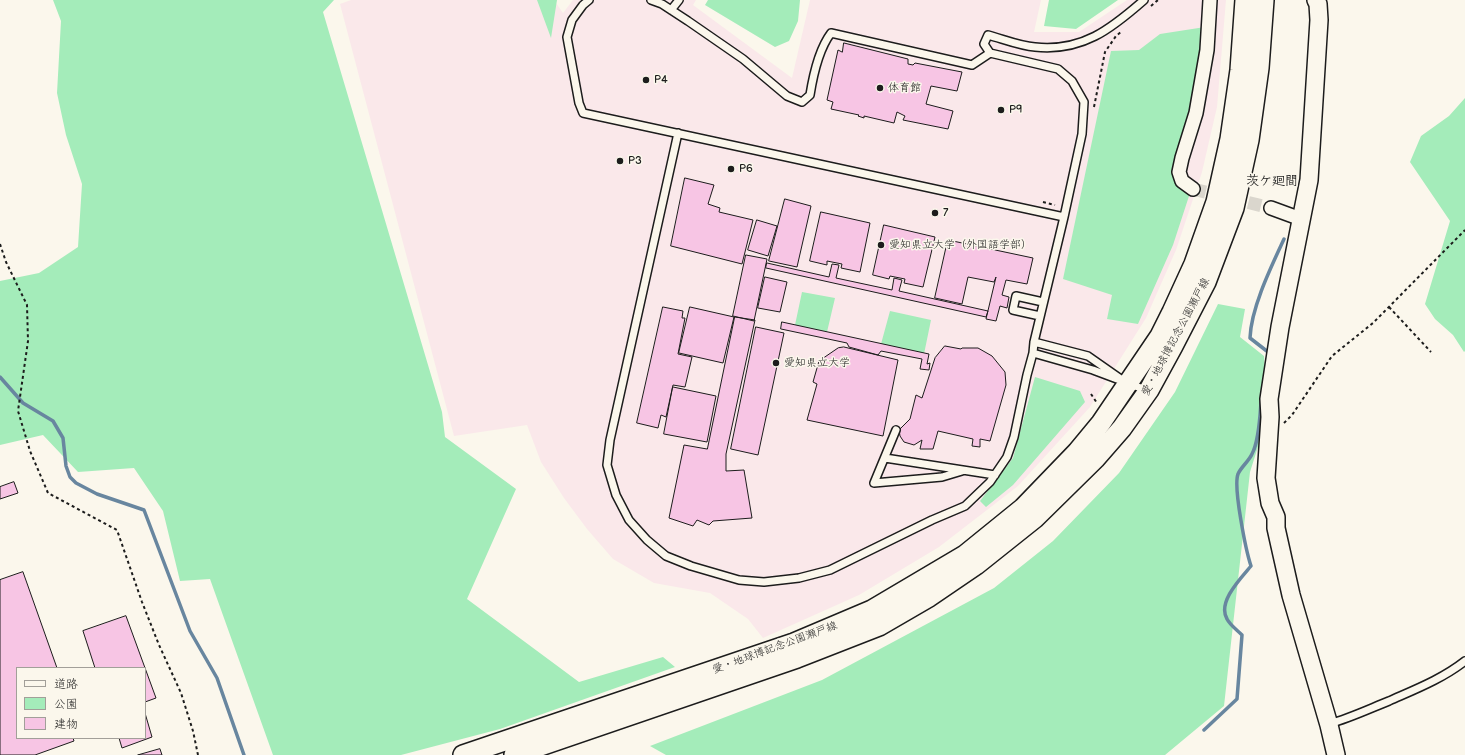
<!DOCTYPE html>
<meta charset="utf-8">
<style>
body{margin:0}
#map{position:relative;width:1465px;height:755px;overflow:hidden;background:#fbf7ec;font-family:"Balsamiq Sans","Klee One",sans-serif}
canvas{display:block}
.legend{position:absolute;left:16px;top:667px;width:130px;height:72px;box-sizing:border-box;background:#fbf7ec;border:1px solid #a29f99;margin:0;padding:5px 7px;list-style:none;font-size:12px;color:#1c1c1c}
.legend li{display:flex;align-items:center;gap:8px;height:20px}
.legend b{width:20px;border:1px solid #a29f99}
</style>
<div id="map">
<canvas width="1465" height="755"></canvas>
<ul class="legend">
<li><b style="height:5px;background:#fbf7ec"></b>道路</li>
<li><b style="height:11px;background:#a4ecba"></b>公園</li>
<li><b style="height:11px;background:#f7c5e4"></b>建物</li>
</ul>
</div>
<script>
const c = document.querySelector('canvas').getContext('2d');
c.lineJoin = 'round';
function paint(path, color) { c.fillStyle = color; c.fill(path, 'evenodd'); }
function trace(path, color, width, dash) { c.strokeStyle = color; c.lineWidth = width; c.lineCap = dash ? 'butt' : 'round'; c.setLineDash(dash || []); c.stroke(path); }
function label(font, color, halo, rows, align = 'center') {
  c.font = font + ' "Balsamiq Sans","Klee One",sans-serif'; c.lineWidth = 3; c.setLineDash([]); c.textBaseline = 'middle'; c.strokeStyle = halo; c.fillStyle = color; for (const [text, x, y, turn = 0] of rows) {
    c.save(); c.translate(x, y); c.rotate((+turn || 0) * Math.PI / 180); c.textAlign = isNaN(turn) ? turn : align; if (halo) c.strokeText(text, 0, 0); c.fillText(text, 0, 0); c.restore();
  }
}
const built = new Path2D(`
 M351,0H554L563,13L573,0H696L693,5L792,78L810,0H1041L1034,32H1079L1127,0H1226L1217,107L1202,172L1176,250L1146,318L1090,407L1018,486L939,547L859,595L763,638L748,619L710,593L654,583L613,559L587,529L564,498L541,462L527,425L454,436L340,4Z`);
const green = new Path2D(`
 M53,0H334L323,12L442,412L445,437L516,489L467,599L579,682L663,657L675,667L500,729L401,755H273L210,579L180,581L163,511L134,468L78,472L43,435L0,445V281L39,273L78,247L82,184L66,135L57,93L61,21Z
 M537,0H557L551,38Z
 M708,0H800L798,21L789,41L775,47L705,5Z
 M1049,0H1118L1076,29L1044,26Z
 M1205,27L1203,54L1175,166L1190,193L1173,245L1138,324L1107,319L1112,295L1063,279L1111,51L1139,50L1160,34Z
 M1465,98V351L1464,352L1453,335L1435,319L1425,304L1450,221L1410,162L1421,136L1449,116Z
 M802,292L835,298L827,332L795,325Z
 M1218,304L1245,309L1240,337L1264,356L1268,415L1250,472L1224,706L1165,755H666L650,746L822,680L994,588L1053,541L1119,473L1175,392Z
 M890,311L931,320L924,354L881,344Z
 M1035,377L1080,391L1085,402L1013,485L986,507L980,501L1013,458Z`);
const stream = new Path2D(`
 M1268,354V352L1250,338C1251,308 1271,267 1284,239
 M0,377L23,403L53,421L63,438L66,466L70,477L76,483L97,494L144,510L190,631L217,678L244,755
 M1204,730L1237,699L1242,635C1237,630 1230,625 1227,619C1217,602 1241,578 1251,566C1246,551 1233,487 1238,474C1241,467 1249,461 1252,454C1259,441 1260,417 1261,402`);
const building = new Path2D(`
 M844,43L908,59V64L913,65L915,63L962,72L957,91L931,86L926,104L953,111L948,129L903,120L905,116L897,112L894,123L864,116V118L858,116L859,115L831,109L833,102L827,100L838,50L842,52Z
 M685,178L714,185L708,204L720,208L719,212L753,220L742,264L671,246Z
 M785,199L811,206L797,267L769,261Z
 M821,212L870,223L860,272L841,268L842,264L827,261V265L810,261Z
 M757,220L777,226L768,256L748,250Z
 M884,225L935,237L923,287L904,283L905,279L890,276L889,279L873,275Z
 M948,240L1033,258L1027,284L1006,280L1002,295L1009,297L1007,308L1000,306L996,321L986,319L996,277L994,282L968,277L962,304L935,298Z
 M746,255L767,259L754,321L733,316Z
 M767,263L829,277L832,264L839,265L836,278L892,290L894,278L902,280L899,291L988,311L986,317L766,268Z
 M765,277L787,282L780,312L758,308Z
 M663,307L683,311L682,318H685L678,354L692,357L685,387L673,385L666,417L661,415L658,428L637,423Z
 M690,307L734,317L723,363L679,353Z
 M735,317L755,320L726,454V471L744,470L752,518L713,521L709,525L697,520L693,526L669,518L684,445L707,449Z
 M782,322L929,354L927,364L930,363L929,370L920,369L922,359L881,351L878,355L849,347L847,343L781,329Z
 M756,327L784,333L758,455L731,449Z
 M945,346L961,349L962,348H978L992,356L1005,372L1006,385L990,441L980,439V447L972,446L973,439L938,431L933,449H920L922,440L914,445L904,442L900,436L899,430L910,419L916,395L922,398L935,358Z
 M844,347L898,360L883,436L807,420L817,384L813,382L819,361L838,348Z
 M673,387L716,396L707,442L664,434Z
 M14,482L18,493L0,499V487Z
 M23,572L57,668H17V738H73L74,741L35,755H0V580Z
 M126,616L156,698L145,702V668H95L83,631Z
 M145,713L152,737L122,748L119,738H145Z
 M160,749L162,755H138Z`);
const minorTunnel = new Path2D(`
 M1193,189L1271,208`);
const path = new Path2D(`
 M1151,6L1158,0
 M1094,107L1105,52L1116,36L1122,31
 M1043,202L1055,205
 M0,244L6,262L27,305L28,341L18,411L30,451L48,493L117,530L142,602L159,645L181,693L193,731L198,755
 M1389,307L1431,352
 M1091,394L1097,403
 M1284,423L1292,415L1332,356L1373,323L1465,230`);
const service = new Path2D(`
 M589,0L583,5L572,20L567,37L579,103L583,113L1064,217
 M651,0L662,4L688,21L743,59L787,96L802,102L810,95C813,76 819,49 831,33L972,65L990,53
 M671,10L679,0
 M678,133L610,440L607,465L616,495L629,520L647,540L666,556L691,566L739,580L764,582L799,578L830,570L932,520L965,506L990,482L1007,457L1014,437L1027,375L1033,353L1034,342L1064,217L1082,134L1084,102L1072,81L1058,69L990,53L984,44L988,35C1003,39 1020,46 1035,47C1082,52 1111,29 1144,0
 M1040,316L1013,310L1016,296L1043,302
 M1034,342L1088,356L1128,384L1148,390
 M1033,353L1093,370L1117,379
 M896,430L874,483L942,477L962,471
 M885,458L995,475
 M1329,724C1350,718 1369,709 1389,701C1416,689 1442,679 1465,661`);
const minor = new Path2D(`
 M1193,189L1182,181L1179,172L1182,158L1196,113L1207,50L1210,0
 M1271,208L1301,219`);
const tertiary = new Path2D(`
 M1316,0L1318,4L1319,20L1309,180L1280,327L1269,399L1270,417L1266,478L1270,503L1276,517V528L1291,595L1329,725L1336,755`);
const secondary = new Path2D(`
 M463,755L794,643L872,610L965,555L1023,508L1077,452L1101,423L1160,336L1172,312L1194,264L1216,202L1230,139L1240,70L1245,0
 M514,755L797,658L879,626L929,597L976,565L1035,518L1095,459L1122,428L1149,390L1173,346L1206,282L1234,208L1249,140L1259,68L1264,0`);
const markers = [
 [646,80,4,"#1c1c1c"],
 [880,88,4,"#1c1c1c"],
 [1001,110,4,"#1c1c1c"],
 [620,161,4,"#1c1c1c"],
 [731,169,4,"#1c1c1c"],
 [935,213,4,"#1c1c1c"],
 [881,245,4,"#1c1c1c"],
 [776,363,4,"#1c1c1c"]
];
const poiNames = [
 ["P4",654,80],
 ["体育館",888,88],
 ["P9",1009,110],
 ["P3",628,161],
 ["P6",739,169],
 ["7",943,213],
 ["愛知県立大学（外国語学部）",889,245],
 ["愛知県立大学",784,363]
];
const streetNames = [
 ["愛・地球博記念公園瀬戸線",1176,337,-62],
 ["愛・地球博記念公園瀬戸線",775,648,-20]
];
const quarterNames = [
 ["茨ケ廻間",1272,182]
];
paint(built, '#fae8ea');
paint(green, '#a4ecba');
trace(stream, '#68869f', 3.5);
paint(building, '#f7c5e4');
trace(building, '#1c1c1c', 1);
trace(minorTunnel, '#dad6cd', 13, [13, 6]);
trace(service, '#1c1c1c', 10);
trace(minor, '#1c1c1c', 16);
trace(tertiary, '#1c1c1c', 20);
trace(secondary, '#1c1c1c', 22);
trace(path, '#1c1c1c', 2, [3, 3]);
trace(service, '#fbf7ec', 7);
trace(minor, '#fbf7ec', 13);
trace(tertiary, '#fbf7ec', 17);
trace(secondary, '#fbf7ec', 19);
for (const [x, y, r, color] of markers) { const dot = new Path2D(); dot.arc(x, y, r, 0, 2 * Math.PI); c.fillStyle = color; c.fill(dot); trace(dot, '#fbf7ec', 1.5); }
label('11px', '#1c1c1c', '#fbf7ec', poiNames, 'left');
label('11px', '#1c1c1c', '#fbf7ec', streetNames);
label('bold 13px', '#1c1c1c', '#fbf7ec', quarterNames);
</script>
